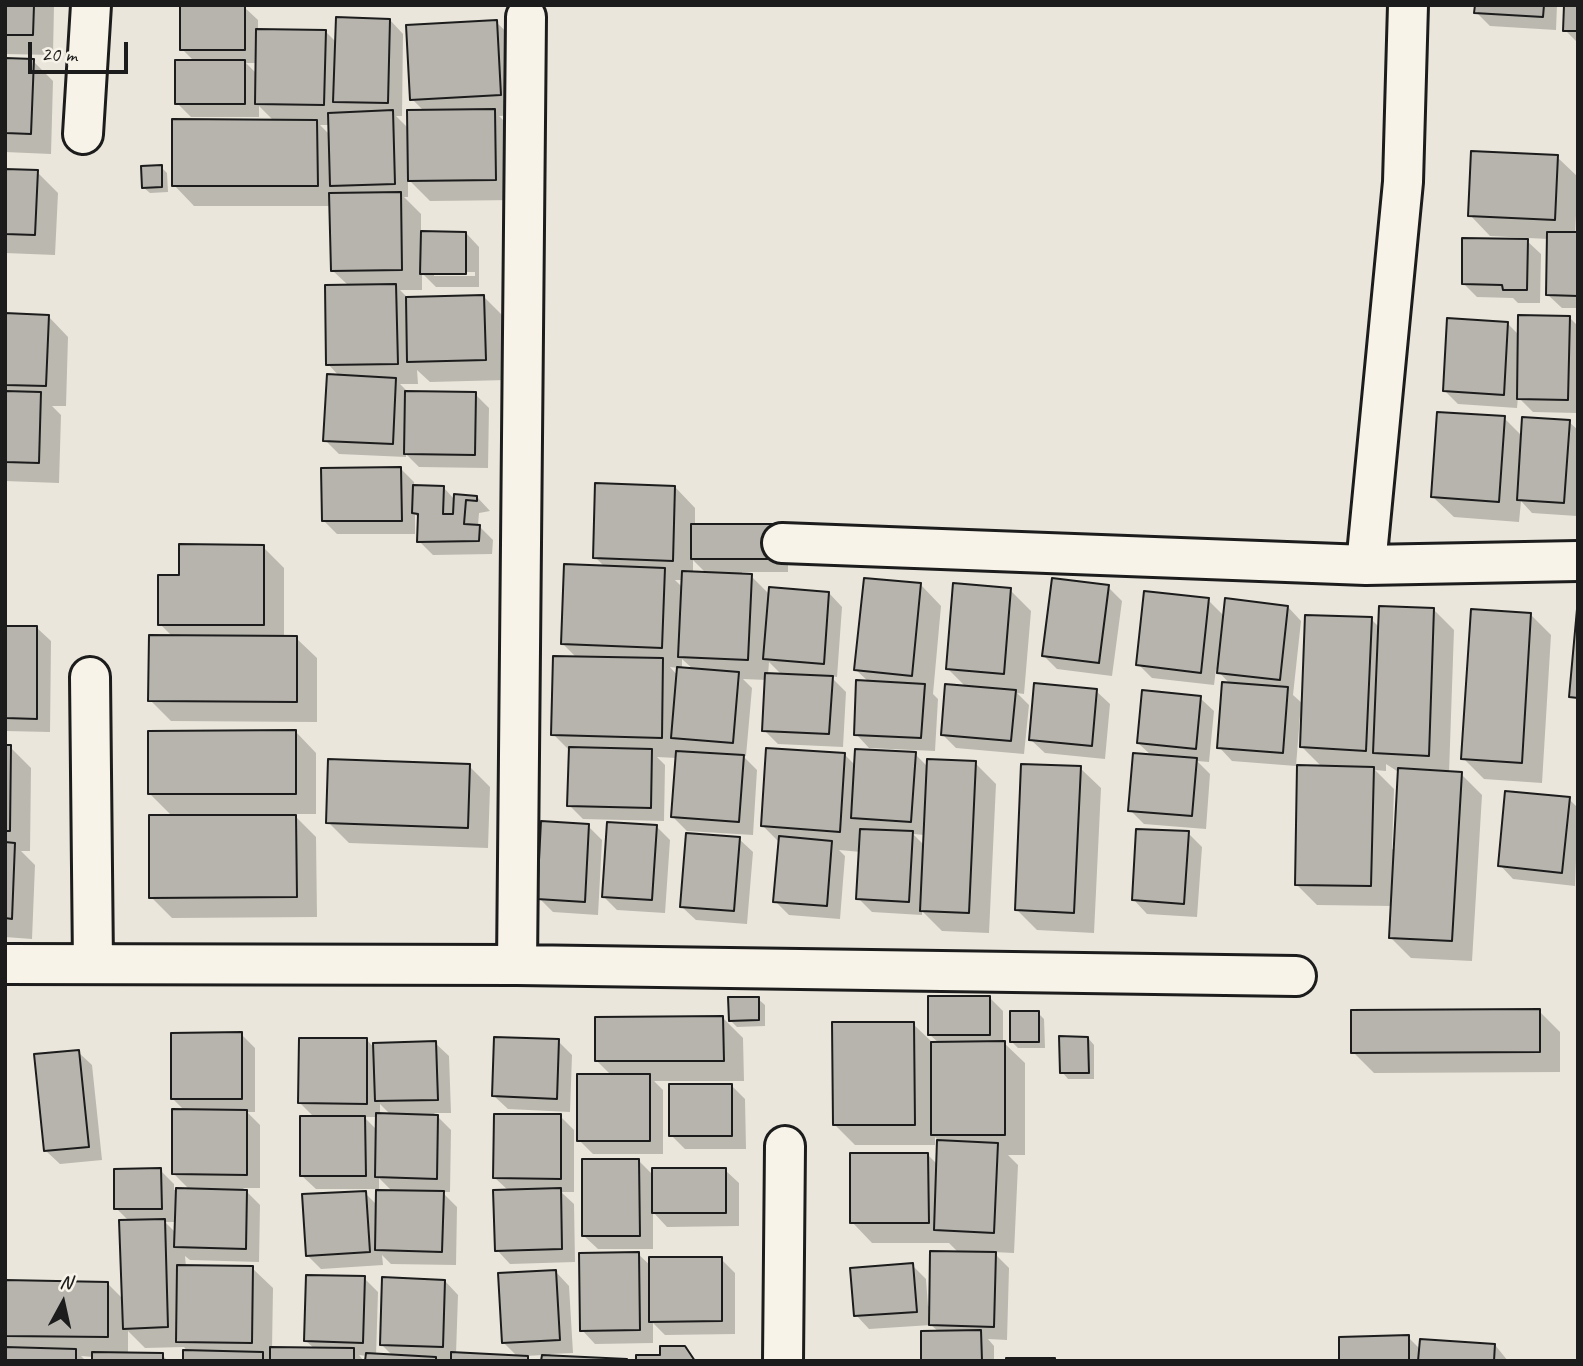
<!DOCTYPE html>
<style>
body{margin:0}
#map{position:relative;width:1583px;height:1366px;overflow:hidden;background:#eae6dc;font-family:Caveat,sans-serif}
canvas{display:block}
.frame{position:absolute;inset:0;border:7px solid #1c1c1c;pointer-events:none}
.north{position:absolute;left:28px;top:1268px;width:70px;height:70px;-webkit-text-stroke:5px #f7f3e8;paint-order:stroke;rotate:8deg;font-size:19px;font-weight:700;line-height:28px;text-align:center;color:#1c1c1c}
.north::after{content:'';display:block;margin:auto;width:24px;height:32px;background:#1c1c1c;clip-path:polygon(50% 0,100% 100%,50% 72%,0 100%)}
.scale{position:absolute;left:28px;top:42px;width:100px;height:32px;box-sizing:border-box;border:4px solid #1c1c1c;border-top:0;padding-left:9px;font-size:21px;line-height:24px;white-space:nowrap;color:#1c1c1c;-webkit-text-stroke:5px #f7f3e8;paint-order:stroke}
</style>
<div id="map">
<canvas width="1583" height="1366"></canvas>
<div class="frame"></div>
<div class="north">N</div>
<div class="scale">20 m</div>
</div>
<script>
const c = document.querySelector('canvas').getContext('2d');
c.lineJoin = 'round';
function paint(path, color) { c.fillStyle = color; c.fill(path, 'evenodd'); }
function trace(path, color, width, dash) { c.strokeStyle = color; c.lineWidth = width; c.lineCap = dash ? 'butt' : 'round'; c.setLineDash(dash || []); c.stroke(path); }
const shadow = new Path2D(`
 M5,5H54L53,55L5,54Z
 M1476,5H1557L1556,30L1490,26L1476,12Z
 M1578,5V43L1565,30Z
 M244,7L258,20V30L325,31L337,43L390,20L403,34L402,116H396L409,129L425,112L412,99L496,22L517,42L521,115L499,116L515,132L516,200L430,201L408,179V197H404L421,214V232L466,233L479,247V287H436L422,273V290H400L409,299L484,297L504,317L506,380L430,382L417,370L418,384H400L409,393L475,394L489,408L488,468L419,467L406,454V457L339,454L325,440L340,377L328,364L349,286L332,270L331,206H194L174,185L274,121L259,106V117H191L177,103L195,62L182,49ZM246,63H257V74ZM320,125H330V135ZM434,272H475V276H434Z
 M5,60L33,61L53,81L51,154L5,152Z
 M1557,157L1578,177L1575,234H1578V308H1562L1548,295V239L1490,236L1470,215Z
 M161,167L167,173L168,192L150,193L143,187Z
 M5,171L37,172L58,193L55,255L5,253Z
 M1527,241L1541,254L1540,303H1518L1513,298L1477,297L1463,283Z
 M5,315L48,316L68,337L66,406H52L61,415L59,483L5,481Z
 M1569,317L1578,326V413L1533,412L1518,397L1517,408L1458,404L1444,390L1508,324L1520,336Z
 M1504,418L1522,436L1569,422L1578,430L1577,516L1532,513L1521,501L1519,522L1454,517L1433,497Z
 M400,468L414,482V487L444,488L455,500L477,497L490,511L479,513L478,525L493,540L492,554L433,555L419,541L420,519L415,514V534H337L324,521Z
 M675,487L695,508V526L788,539V572H742V575L751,576L770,595L829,593L842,607L837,677L830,676L846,692L843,747L778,744L764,730L767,680L743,679L752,688L746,756H743L757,770L753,835L687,831L673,817L677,758L657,757L665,765L664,821L583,819L569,805L571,752L553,734L577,658L562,643L605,567L595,557ZM693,560L707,574L693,573ZM675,580H683V588ZM682,659L694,670L682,669ZM769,662L782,675H768ZM670,667L679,668L678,676Z
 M263,547L284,568V637L296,638L317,658V722L171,721L150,700L173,637L160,624L180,577Z
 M921,585L941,606L933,694L938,699L935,751L869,748L856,734L869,682L856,670Z
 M1108,587L1122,601L1112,676L1057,669L1043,655Z
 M1010,590L1031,611L1024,694L1017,693L1029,705L1024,754L956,748L942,734L966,687L948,669Z
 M1208,600L1225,617L1288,607L1301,621L1293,695L1304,705L1371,619L1380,628L1434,610L1454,630L1449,773L1461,774L1482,795L1472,961L1411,958L1390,937L1392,906L1317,905L1296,884L1322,767L1302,747L1303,716H1300L1296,766L1232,761L1219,747L1231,685L1216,669L1214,685L1152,678L1138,664ZM1386,764L1400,773L1395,850L1392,849L1394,789L1375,770L1386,771Z
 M1530,614L1551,635L1542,783L1484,779L1463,758Z
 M5,627L37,628L51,641L50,732L5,731Z
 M1096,691L1110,704L1105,759L1045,753L1031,740Z
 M1200,698L1214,711L1209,762L1197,761L1210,774L1206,829L1144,824L1130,810L1152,756L1138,743Z
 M296,732L316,753V814H293L316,837L317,917L172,918L151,897L173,817L150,794Z
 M5,747H10L31,768L30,851H21L35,865L32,939L5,937Z
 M844,754L856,766L915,754L929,768L975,763L996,784L989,933L942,931L922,911V915L872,912L858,898L861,852L839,850L845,856L840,919L789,915L775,901L780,843L763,826ZM913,834L925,835V846Z
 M469,766L490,787L488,848L349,843L328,822Z
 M1080,768L1101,788L1094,933L1037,930L1016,909Z
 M1569,799L1578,808L1575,886L1513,879L1500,865Z
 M588,826L602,840L598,915L553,912L539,898Z
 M656,826L670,840L665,913L617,910L603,896Z
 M1188,833L1202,847L1197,917L1147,914L1134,900Z
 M739,839L753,852L747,924L696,920L682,907Z
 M989,997L1003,1011V1042L1025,1063V1155H1008L1018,1165L1014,1253L993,1252L1009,1268L1007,1340L988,1339L994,1346V1361H923L939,1332L931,1325L869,1329L856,1315L912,1265L926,1279L928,1306H931L959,1253L949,1243H872L852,1222L927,1154L938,1165L939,1141L935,1137V1145H855L834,1124L913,1024L933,1043H939L930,1035Z
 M758,999L765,1005V1026L737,1027L730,1020Z
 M1539,1011L1560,1032V1072L1374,1073L1353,1052Z
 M1038,1013L1044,1019L1045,1048H1018L1012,1042Z
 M723,1018L743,1038L744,1081H654L663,1090V1154H593L579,1140L612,1076L597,1061Z
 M241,1034L255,1048V1112H247L260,1125V1188H243L260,1205L259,1262L190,1260L185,1256L186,1267L252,1268L273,1288L272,1349H315L306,1341L364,1278L378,1292L376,1356L394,1357L381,1344L445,1281L458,1295L456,1354L518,1357L503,1342L556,1272L569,1286L573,1353L551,1354L543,1361V1355L526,1356L531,1361H367V1356L359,1355L364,1361H185L188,1352L184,1347L145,1348L128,1331V1354L162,1355L168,1361H94V1357L81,1356L86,1361H5V1282L107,1283L123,1299L129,1221L116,1208L160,1170L174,1184V1190H190L174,1174L185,1111L173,1099ZM165,1222H176V1233Z
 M1088,1038L1094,1045V1079H1068L1062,1072Z
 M367,1040L375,1049L435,1043L449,1056L451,1113H434L451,1130L450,1192H442L457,1207L456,1265L391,1264L382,1255L383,1265L321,1269L307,1255L365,1193L378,1206V1189H316L302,1176L315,1118L300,1103ZM380,1104L391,1115H380ZM364,1117H378V1131ZM379,1178L393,1192H379Z
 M558,1041L572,1055L570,1112L508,1109L494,1096Z
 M78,1052L92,1065L102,1160L60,1164L46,1151Z
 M731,1085L745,1099L746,1149H685L671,1135Z
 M560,1116L574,1130V1192H561L574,1204L575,1262L510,1264L497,1250L509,1191L495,1178Z
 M639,1161L653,1175L725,1170L739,1183V1226L667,1227L653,1212V1249H598L584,1236Z
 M638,1254L651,1266L721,1259L735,1273V1334L665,1335L653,1323V1343L595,1344L582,1330Z
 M1408,1337L1421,1350L1495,1345L1508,1361H1341Z`);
const building = new Path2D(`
 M5,5H34L33,35H5Z
 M180,5H245V50H180Z
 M1475,5H1544L1543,17L1474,13Z
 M1564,5H1578V31H1563Z
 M336,17L390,19L388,103L333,102Z
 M497,20L501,95L410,100L406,25Z
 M256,29L326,30L324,105L255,104Z
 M5,58L34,59L31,134L5,133Z
 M175,60H245V104H175Z
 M495,109L496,180L408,181L407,110Z
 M393,110L395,184L330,186L328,113Z
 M172,119L317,120L318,186H172Z
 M1471,151L1558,155L1555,220L1468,216Z
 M162,165V187L142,188L141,166Z
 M5,169L38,170L35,235L5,234Z
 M401,192L402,270L331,271L329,193Z
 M421,231L466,232V274H420Z
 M1547,232H1578V296L1546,295Z
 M1462,238L1528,239L1527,290H1503L1502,285L1462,284Z
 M396,284L398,364L326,365L325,285Z
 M484,295L486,360L407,362L406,297Z
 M5,313L49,315L46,386L5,385Z
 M1518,315L1570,316L1568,400L1517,399Z
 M1447,318L1508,322L1504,395L1443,391Z
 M327,374L396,378L393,444L323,441Z
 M5,391L41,392L39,463L5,462Z
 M405,391L476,392L475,455L404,454Z
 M1437,412L1505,416L1499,502L1431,497Z
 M1522,417L1570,420L1564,503L1517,500Z
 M401,467L402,521H322L321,468Z
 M595,483L675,486L673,561L593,558Z
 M413,485L444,486L443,514H453L454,494L477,496V501L466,500L464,524L480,525L479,541L417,542L418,514L412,513Z
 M691,524H775V559H691Z
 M179,544L264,545V625H158V575H179Z
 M564,564L665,568L662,648L561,644Z
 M682,571L752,574L748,660L678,657Z
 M864,578L921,583L912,676L854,670Z
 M1052,578L1109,585L1099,663L1042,656Z
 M953,583L1011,588L1004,674L946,669Z
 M769,587L829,592L824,664L763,659Z
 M1144,591L1209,598L1201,673L1136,665Z
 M1225,598L1288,606L1280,680L1217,673Z
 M1379,606L1434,608L1429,756L1373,753Z
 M1471,609L1531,613L1522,763L1461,759Z
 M1577,609H1578V698L1569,697Z
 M1305,615L1372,617L1366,751L1300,747Z
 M5,626H37V719L5,718Z
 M149,635L297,636V702L148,701Z
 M553,656L663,658L662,738L551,735Z
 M677,667L739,672L733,743L671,738Z
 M765,673L833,676L829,734L762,731Z
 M856,680L925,684L921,738L854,735Z
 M1222,682L1288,687L1283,753L1217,748Z
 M1034,683L1097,689L1092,746L1029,740Z
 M945,684L1016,690L1011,741L941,735Z
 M1142,690L1201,696L1196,749L1137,743Z
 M296,730V794H148V731Z
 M5,745H11L10,831H5Z
 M569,747L652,749L651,808L567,806Z
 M766,748L845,753L840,832L761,826Z
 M855,749L916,752L911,822L851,818Z
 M676,751L744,755L739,822L671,817Z
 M1133,753L1197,758L1192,816L1128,811Z
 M328,759L470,764L468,828L326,823Z
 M927,759L976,761L969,913L920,911Z
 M1021,764L1081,766L1074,913L1015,910Z
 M1297,765L1374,767L1371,886L1295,885Z
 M1398,768L1462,772L1452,941L1389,938Z
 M1505,791L1570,797L1562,873L1498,866Z
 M149,815H296L297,897L149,898Z
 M541,821L589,824L585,902L537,899Z
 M607,822L657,825L652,900L602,897Z
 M860,829L913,831L909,902L856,899Z
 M1136,829L1189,831L1184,904L1132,900Z
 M686,833L740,837L734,911L680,907Z
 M779,836L832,841L827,906L773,902Z
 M5,842L15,843L12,919L5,918Z
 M928,996H990V1035H928Z
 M728,997H759V1020L729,1021Z
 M1540,1009V1052L1351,1053V1010Z
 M1010,1011H1039V1042H1010Z
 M723,1016L724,1061H595V1017Z
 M832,1022H914L915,1125H833Z
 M242,1032V1099H171V1033Z
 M1059,1036L1088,1037L1089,1073H1060Z
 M494,1037L559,1039L557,1099L492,1096Z
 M299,1038H367V1104L298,1103Z
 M436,1041L438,1100L375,1101L373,1043Z
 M1005,1041V1135H931V1042Z
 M79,1050L89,1147L44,1151L34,1054Z
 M577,1074H650V1141H577Z
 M669,1084H732V1136H669Z
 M172,1109L247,1110V1175L172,1174Z
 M376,1113L438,1115L437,1179L375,1177Z
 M494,1114H561V1179L493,1178Z
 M300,1116H365L366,1176H300Z
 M937,1140L998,1143L994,1233L934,1230Z
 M850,1153H928L929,1223H850Z
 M582,1159H639L640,1236H582Z
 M161,1168L162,1209H114V1169Z
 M652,1168H726V1213H652Z
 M176,1188L247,1190L246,1249L174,1247Z
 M561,1188L562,1249L495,1251L493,1190Z
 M376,1190L444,1191L442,1252L375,1250Z
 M366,1191L370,1252L306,1256L302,1194Z
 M165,1219L168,1327L123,1329L119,1220Z
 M930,1251L996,1252L994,1327L929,1325Z
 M639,1252L640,1330L580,1331L579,1253Z
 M649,1257H722V1321L649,1322Z
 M913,1263L917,1312L854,1316L850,1268Z
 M177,1265L253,1266L252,1343L176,1342Z
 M556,1270L560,1340L502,1343L498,1273Z
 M306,1275L365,1276L363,1343L304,1341Z
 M382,1277L445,1280L443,1347L380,1345Z
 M5,1280L108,1282V1337L5,1336Z
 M981,1330L982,1361H921V1331Z
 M1409,1335V1361H1339V1337Z
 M1420,1339L1495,1344L1494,1361H1418Z
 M660,1346H685L695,1361H636V1355H660Z
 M5,1347L76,1349V1361H5Z
 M270,1347L354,1348V1361H270Z
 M183,1350L263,1352V1361H183Z
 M92,1352L163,1353V1361H92Z
 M451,1352L528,1356V1361H451Z
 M366,1353L436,1357V1361H365Z
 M542,1355L627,1359V1361H541Z
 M1006,1358H1055V1361H1006Z`);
const minor = new Path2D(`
 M83,134L91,5
 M782,543L1366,565L1578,561
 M1366,565L1403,182L1408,5
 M90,677L93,964
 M5,964L517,965L1296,976
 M517,965L526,17
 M783,1361L785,1146`);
paint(shadow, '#0003');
paint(building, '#b6b4ac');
trace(building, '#1c1c1c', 2);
trace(minor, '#1c1c1c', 44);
trace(minor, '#f7f3e8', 38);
</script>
